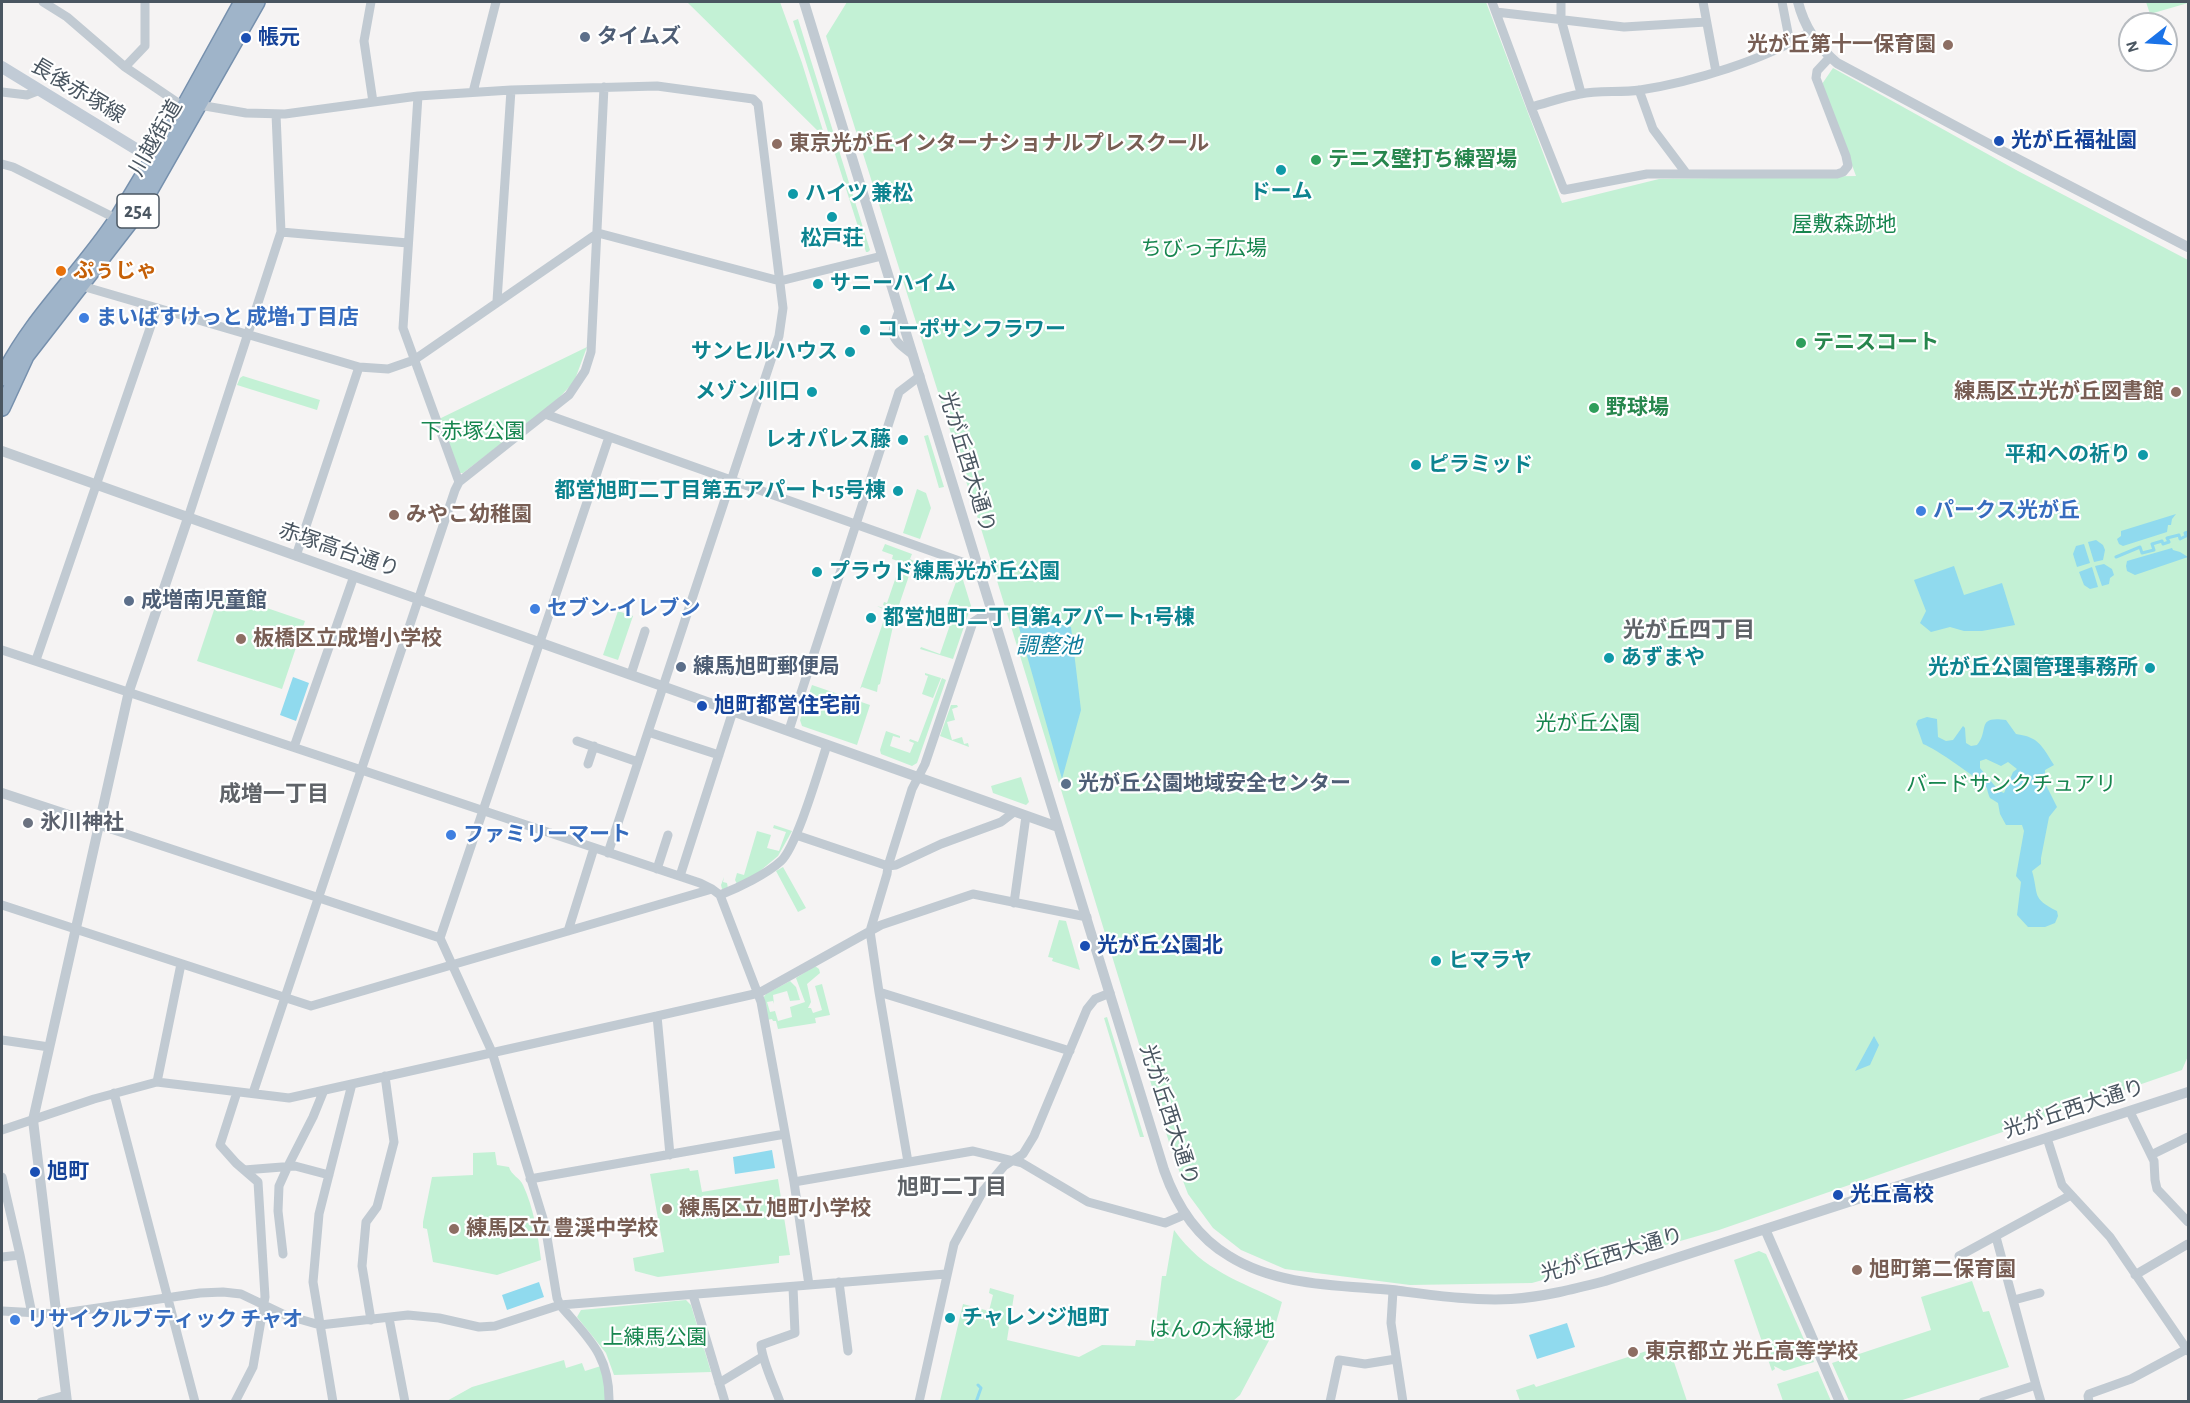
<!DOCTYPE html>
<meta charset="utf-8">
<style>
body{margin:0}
#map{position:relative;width:2190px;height:1403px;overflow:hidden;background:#f5f3f3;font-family:"Alegreya Sans",sans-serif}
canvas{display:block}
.frame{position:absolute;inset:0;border:3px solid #4a5661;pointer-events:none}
.north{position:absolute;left:2118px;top:12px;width:60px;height:60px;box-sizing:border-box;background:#fff;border:2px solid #b7bbc0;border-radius:50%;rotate:253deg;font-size:16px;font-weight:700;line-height:24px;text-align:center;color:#4a5661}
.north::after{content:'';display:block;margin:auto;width:21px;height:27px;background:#1a73e8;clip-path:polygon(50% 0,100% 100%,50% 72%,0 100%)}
</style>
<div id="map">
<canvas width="2190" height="1403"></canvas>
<div class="frame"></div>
<div class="north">N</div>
</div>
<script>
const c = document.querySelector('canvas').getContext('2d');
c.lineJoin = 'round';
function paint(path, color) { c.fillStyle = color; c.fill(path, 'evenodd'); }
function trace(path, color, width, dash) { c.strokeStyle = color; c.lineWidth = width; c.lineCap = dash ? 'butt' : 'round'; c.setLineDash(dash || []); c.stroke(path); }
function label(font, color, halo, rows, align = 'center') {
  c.font = font + ' "Alegreya Sans","Noto Sans JP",sans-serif'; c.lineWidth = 4.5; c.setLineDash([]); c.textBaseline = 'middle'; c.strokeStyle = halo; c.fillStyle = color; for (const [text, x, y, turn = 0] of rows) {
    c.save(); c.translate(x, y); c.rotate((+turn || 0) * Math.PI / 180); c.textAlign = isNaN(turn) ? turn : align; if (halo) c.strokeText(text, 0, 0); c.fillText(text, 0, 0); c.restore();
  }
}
const green = new Path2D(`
 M687,2H780L802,63L824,134H821Z
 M847,2H1486L1562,203L1659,179L1856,176L1822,84L1833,68L2018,171L2188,260V1056L2182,1070L1719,1230L1532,1283L1410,1285L1285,1269L1241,1250L1213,1228L1188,1194L1172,1152L983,535L826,36Z
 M2146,2H2188V3L2150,14Z
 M798,19L870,250L868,252H866L793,21Z
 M587,347L574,382L553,404L463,473H458L439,419Z
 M243,376L320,400L317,410L237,385L240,378Z
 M928,435L944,487L939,488L924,436Z
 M917,489L926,493L931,508L920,539L903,533Z
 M885,544L912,554L910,559L914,561L898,608L905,612L883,605L884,602L887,603L901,562L892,559L893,555L882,551Z
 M935,562L960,570L971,606L953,659L920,649L921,647L940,654L953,616L937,610L938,607L946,609L956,582L947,579L948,574L938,570Z
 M220,592L305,621L282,689L197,661Z
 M877,606L904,614L896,613L880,684L878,685L877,692L862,687L860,689L887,611Z
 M618,611L633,616L618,660L603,655Z
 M925,673L941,678L933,698L922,694L928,676L925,675Z
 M942,678L946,680L917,763L912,766L881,754L880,750L886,731L900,736V738L893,736L890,746L910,753L914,743L909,741L910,739L918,742Z
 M812,685L870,705L857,745L802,726L800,720Z
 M951,705H957L958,707L952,709L955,720L947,722L952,740L962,737L964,744L968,743L969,747L940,736Z
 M1021,777L1029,802L1026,805L993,793L991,786Z
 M774,825L792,831L778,856L754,876L726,891L722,889L721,885L724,877L723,882L727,883L728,888L737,884L735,880L737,873L744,875L757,831L771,835L767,848L779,851L786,832L773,828Z
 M783,867L806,908L798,912L776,871Z
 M1059,920L1066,921L1080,970L1052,961L1053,958L1048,957Z
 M815,966L819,969L820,973L807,984L811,1002L808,1008H811L813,1013L822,1010L815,986L822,984L830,1015L815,1018L816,1023L778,1029L776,1021H773L772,1019L767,1020L763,998L766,994L790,981L796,987L800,1000L790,1001L787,991L773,995L774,1004L773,1001L767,1002L770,1012L775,1011L778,1021L792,1017L790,1007L805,1002L796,978Z
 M1107,1017L1144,1137H1140L1104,1018Z
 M495,1152L497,1165L509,1167C511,1175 520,1178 523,1185C534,1209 538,1235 541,1260L497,1275L433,1262L427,1229L423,1228V1222L432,1177L473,1175V1153Z
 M689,1168L690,1171L698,1170L702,1192L778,1179L790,1255L779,1256V1263L658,1277L635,1271L633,1258L664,1252L650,1174Z
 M1174,1230C1204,1272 1239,1280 1282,1302L1273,1333L1240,1395L1233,1401H940L963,1304L989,1311L993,1295L989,1293L990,1288L1014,1295L1007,1340L1079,1357L1102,1345L1135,1346L1136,1340L1154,1341L1162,1276H1166Z
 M1759,1251L1766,1254L1814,1362L1784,1371L1774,1366L1775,1369L1772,1371L1734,1260Z
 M1972,1281L1983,1312L1989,1311L2009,1367L1899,1401H1849L1832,1363L1931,1330L1921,1297Z
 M686,1300L691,1305L711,1372L614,1375L606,1353L577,1317L581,1310Z
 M1668,1344L1687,1401H1520L1516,1390L1534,1384L1536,1387Z
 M564,1360L566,1368L582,1363L585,1371L601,1366L605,1382V1401L445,1402L472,1387Z
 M1818,1371L1831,1401H1783L1777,1384Z`);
const water = new Path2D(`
 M2176,514L2172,519L2171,525H2168L2167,532L2123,546L2119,544L2117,539L2121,536V531Z
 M2096,540L2103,545L2105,550L2103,560L2094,562L2088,542Z
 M2084,544L2090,563L2077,567L2073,554L2076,546Z
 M2172,548L2173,550L2180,552L2188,557L2135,575L2127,571L2126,566L2127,561Z
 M2104,564L2112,569L2114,575L2110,578L2109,584L2102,586L2095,566Z
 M1954,566L1964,595L2002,583L2015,625L1982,631H1964L1950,627L1931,632L1920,623L1926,611L1914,580Z
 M2092,567L2098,587L2090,589L2084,585L2079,572Z
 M1014,610L1071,627L1081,710L1062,779Z
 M293,677L309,683L296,721L280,715Z
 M1927,717L1937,719L1938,737L1946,741L1953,740L1963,726L1965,728L1966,743L1971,746L1977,745C1990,730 1975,716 2006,720L2016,734C2039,737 2042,746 2054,765L2045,770V783L2057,807L2049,817L2041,858V864L2032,871C2039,895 2031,898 2057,911L2058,916L2055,923L2045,927H2028L2017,915L2021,882L2016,876L2024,831L2022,825H2006L2000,814L1998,803L1990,798C1989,796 1987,790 1987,788C1979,779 1935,748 1923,744L1916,724L1918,720ZM1986,759L2001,766L2008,762L2017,769L2013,772L2004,793L1999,791L1980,768V761Z
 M1874,1036L1879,1045L1870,1065L1855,1071Z
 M772,1150L775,1168L735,1174L733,1157Z
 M539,1282L544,1297L507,1310L502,1295Z
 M1567,1323L1575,1347L1537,1359L1529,1335Z`);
const stream = new Path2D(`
 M2116,557L2140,547L2142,553L2154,550L2152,544L2162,541L2163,544L2169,542L2167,538L2179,535L2180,539L2186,536L2185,533L2188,532
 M976,1402L981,1388L978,1385`);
const minor = new Path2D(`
 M43,2L67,17L125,67L184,107
 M371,2L364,41L373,102
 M1492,2L1531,107L1564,190L1647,174H1837L1843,172L1848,166L1846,156L1816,78L1817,71L1830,57
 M1561,2V19L1581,93
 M1703,2L1716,72
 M1782,2L1790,43
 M1496,12L1624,27L1706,22
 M125,67L145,46V2
 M1639,90L1653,129L1686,173
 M2,92L27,95L40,90
 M473,92L496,2
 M418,96L403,328L459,482
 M199,105L246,113L285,114L418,96L511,90L657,86L753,99L758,104L783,308L779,336L608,853
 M1531,107C1547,103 1563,97 1580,94C1599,90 1620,93 1640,90C1693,82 1764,60 1810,32
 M2,164L13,167L117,219
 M281,232L408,243
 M82,286L359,367L388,369L414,360L598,233L780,281L882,256
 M497,301L511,90
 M899,311C889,337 891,338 913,355
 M545,414L979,568
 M188,518L281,232L276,114
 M296,556L359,367
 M2,650L700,883L712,889
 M36,660L157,308
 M631,674L645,631
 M789,730L899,392L920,376
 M648,732L719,755
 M577,741L638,762
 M294,747L354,576
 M588,764L594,746
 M99,825L440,938L492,1052L545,1225L557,1298L560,1305C588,1338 610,1355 609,1402
 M796,835L888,866L896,865L941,844L1001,822L1014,812
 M657,869L668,835
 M680,876L733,711
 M720,895C738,888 767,874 781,861C797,846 819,769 827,745
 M1014,903L1026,816
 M2,905L311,1006L712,889L720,895L761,1002L794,1182L809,1285
 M568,931L594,848
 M440,938L609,437
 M879,992L870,931L887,874L888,866L912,789L925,764L973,622L992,610
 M657,1016L759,993L881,925L973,894L1087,917
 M2,1040L49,1047
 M157,1082L181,964
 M114,1093L195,1402
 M253,1093L455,490L459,482L569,395L585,371L591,352L604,87
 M2130,1112L2154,1161L2155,1180L2157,1189L2188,1222
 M2,1130L94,1099L157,1082L289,1098L657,1016L670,1155
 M2047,1138L2062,1185L2110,1237L2188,1351
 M2151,1155L2188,1137
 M908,1162L879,992L1070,1051
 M244,1170L295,1166L329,1175
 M2,1177L20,1255L32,1314
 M530,1179L785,1134
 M794,1182L973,1151L1022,1163L1088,1202L1165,1223L1186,1214
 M1996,1237L2036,1385
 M283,1254L278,1211L279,1186L288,1166L313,1117L324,1090
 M1959,1256L2071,1195
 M2,1257L20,1255
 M2135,1275L2188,1244
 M839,1282L848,1351
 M1393,1291L1391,1323L1403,1402
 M693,1295L725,1402
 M2014,1300L2040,1293
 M2,1311L57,1314L200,1293L223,1292L241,1294L285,1315L320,1325L408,1315L439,1318L479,1327L495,1326L560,1305L946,1274
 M389,1318L405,1402
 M371,1320L362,1266L366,1222L377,1207L394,1142L385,1076
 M719,1383L762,1357
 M41,1402L66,1395
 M235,1402L253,1367L265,1297L258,1182L236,1163L220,1145L237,1092
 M333,1402L313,1282L319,1214L352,1084
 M780,1402C774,1385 762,1361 761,1345L795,1333L793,1287
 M919,1402L954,1244L983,1191L1004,1166L1023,1154L1034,1136L1087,1009L1095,999L1110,993
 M1330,1402L1339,1360L1365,1364L1396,1359
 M1983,1402L2036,1385L2041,1402
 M2089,1402L2088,1396L2089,1394L2131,1379L2187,1349`);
const tertiary = new Path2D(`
 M804,2L1164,1170C1176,1204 1197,1237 1229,1256C1277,1286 1337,1285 1392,1290C1432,1295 1471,1301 1511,1299C1543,1297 1574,1289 1605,1281L2188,1092
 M1798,2C1804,26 1818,47 1837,63L2000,150L2188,247
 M2,451L1058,827
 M2,793L99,825
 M1765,1229L1840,1402
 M67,1402L33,1120L129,691L188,518`);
const secondary = new Path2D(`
 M2,67L159,163`);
const trunk = new Path2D(`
 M2,378C32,317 80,275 117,219L184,107L242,2
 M2,408L26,356L137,213L257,2`);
const markers = [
 [585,37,6,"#5c6f8a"],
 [246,38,6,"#1a4fb4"],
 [1948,45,6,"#8d6e63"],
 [1999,141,6,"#1a4fb4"],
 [777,144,6,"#8d6e63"],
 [1316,160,6,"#2e9e5b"],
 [1281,170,6,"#0f9aa8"],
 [793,194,6,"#0f9aa8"],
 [832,217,6,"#0f9aa8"],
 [61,271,6,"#e8710a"],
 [818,284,6,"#0f9aa8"],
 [84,318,6,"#3f7fe0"],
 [865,330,6,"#0f9aa8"],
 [1801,343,6,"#2e9e5b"],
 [850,352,6,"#0f9aa8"],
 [812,392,6,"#0f9aa8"],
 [2176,392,6,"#8d6e63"],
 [1594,408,6,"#2e9e5b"],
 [903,440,6,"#0f9aa8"],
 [2143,455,6,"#0f9aa8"],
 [1416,465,6,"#0f9aa8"],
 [898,491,6,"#0f9aa8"],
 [1921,511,6,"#3f7fe0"],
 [394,515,6,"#8d6e63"],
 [817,572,6,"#0f9aa8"],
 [129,601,6,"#5c6f8a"],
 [535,609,6,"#3f7fe0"],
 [871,618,6,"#0f9aa8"],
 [241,639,6,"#8d6e63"],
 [1609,658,6,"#0f9aa8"],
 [681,667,6,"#5c6f8a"],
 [2150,668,6,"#0f9aa8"],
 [702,706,6,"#1a4fb4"],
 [1066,784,6,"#5c6f8a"],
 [28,823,6,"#6b7280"],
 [451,835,6,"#3f7fe0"],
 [1085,946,6,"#1a4fb4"],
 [1436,961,6,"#0f9aa8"],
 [35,1172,6,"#1a4fb4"],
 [1838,1195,6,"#1a4fb4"],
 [667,1209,6,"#8d6e63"],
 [454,1229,6,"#8d6e63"],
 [1857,1270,6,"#8d6e63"],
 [950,1318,6,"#0f9aa8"],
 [15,1320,6,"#3f7fe0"],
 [1633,1352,6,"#8d6e63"]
];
const shields = [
 [138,211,42]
];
const shieldNames = [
 ["254",138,211]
];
const serviceNames = [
 ["タイムズ",597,37],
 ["成増南児童館",141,601],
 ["練馬旭町郵便局",693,667],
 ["光が丘公園地域安全センター",1078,784]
];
const transitNames = [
 ["帳元",258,38],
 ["光が丘福祉園",2011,141],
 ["旭町都営住宅前",714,706],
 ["光が丘公園北",1097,946],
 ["旭町",47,1172],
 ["光丘高校",1850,1195]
];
const educationNames = [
 ["光が丘第十一保育園",1936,45,"right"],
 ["東京光が丘インターナショナルプレスクール",789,144],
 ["練馬区立光が丘図書館",2164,392,"right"],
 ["みやこ幼稚園",406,515],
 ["板橋区立成増小学校",253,639],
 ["練馬区立 旭町小学校",679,1209],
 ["練馬区立 豊渓中学校",466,1229],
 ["旭町第二保育園",1869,1270],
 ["東京都立 光丘高等学校",1645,1352]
];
const streetNames = [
 ["長後赤塚線",78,91,31],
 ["川越街道",156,138,-60],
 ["光が丘西大通り",967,462,73],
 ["赤塚高台通り",339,550,19],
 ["光が丘西大通り",2074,1109,-18],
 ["光が丘西大通り",1169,1115,72],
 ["光が丘西大通り",1612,1255,-16]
];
const leisureNames = [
 ["テニス壁打ち練習場",1328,160],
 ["テニスコート",1813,343],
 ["野球場",1606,408]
];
const cultureNames = [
 ["ドーム",1281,192,"center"],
 ["ハイツ 兼松",805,194],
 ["松戸荘",832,239,"center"],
 ["サニーハイム",830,284],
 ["コーポサンフラワー",877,330],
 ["サンヒルハウス",838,352,"right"],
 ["メゾン川口",800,392,"right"],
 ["レオパレス藤",891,440,"right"],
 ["平和への祈り",2131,455,"right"],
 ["ピラミッド",1428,465],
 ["都営旭町二丁目第五アパート15号棟",886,491,"right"],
 ["プラウド練馬光が丘公園",829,572],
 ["都営旭町二丁目第4アパート1号棟",883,618],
 ["あずまや",1621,658],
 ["光が丘公園管理事務所",2138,668,"right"],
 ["ヒマラヤ",1448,961],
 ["チャレンジ旭町",962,1318]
];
const parkNames = [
 ["屋敷森跡地",1844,225],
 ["ちびっ子広場",1204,249],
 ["下赤塚公園",473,432],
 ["光が丘公園",1588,724],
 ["バードサンクチュアリ",2011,785],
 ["はんの木緑地",1212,1330],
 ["上練馬公園",655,1338]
];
const foodNames = [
 ["ぷぅじゃ",73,271]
];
const shopNames = [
 ["まいばすけっと 成増1丁目店",96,318],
 ["パークス光が丘",1933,511],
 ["セブン-イレブン",547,609],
 ["ファミリーマート",463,835],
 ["リサイクルブティック チャオ",27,1320]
];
const worshipNames = [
 ["氷川神社",40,823]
];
const neighbourhoodNames = [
 ["光が丘四丁目",1689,630],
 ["成増一丁目",274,794],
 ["旭町二丁目",952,1187]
];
const waterNames = [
 ["調整池",1049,646]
];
paint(green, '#c3f1d5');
paint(water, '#90daee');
trace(stream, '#90daee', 3);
trace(trunk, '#7690ad', 18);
trace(minor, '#c1cad2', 9);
trace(tertiary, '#c1cad2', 10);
trace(secondary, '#c1cbd6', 12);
trace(trunk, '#9fb4c9', 15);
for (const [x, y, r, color] of markers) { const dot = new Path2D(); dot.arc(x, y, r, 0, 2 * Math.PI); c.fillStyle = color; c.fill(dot); trace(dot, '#fff', 2); }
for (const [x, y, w] of shields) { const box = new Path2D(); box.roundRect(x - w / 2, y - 17, w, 34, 4.5); c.fillStyle = '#fff'; c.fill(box); trace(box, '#4a5661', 1.5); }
label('bold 20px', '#4a5661', null, shieldNames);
label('bold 21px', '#4e5e75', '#fff', serviceNames, 'left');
label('bold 21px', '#164399', '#fff', transitNames, 'left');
label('bold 21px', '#785e54', '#fff', educationNames, 'left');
label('21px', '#4a5661', '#fff', streetNames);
label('bold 21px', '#27864d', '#fff', leisureNames, 'left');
label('bold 21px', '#0d838f', '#fff', cultureNames, 'left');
label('21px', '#17864f', '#fff', parkNames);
label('bold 21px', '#c56008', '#fff', foodNames, 'left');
label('bold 21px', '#366cbe', '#fff', shopNames, 'left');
label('bold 21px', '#5b616d', '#fff', worshipNames, 'left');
label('bold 22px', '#5f6368', '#fff', neighbourhoodNames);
label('italic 22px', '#0c7c9b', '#fff', waterNames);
</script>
